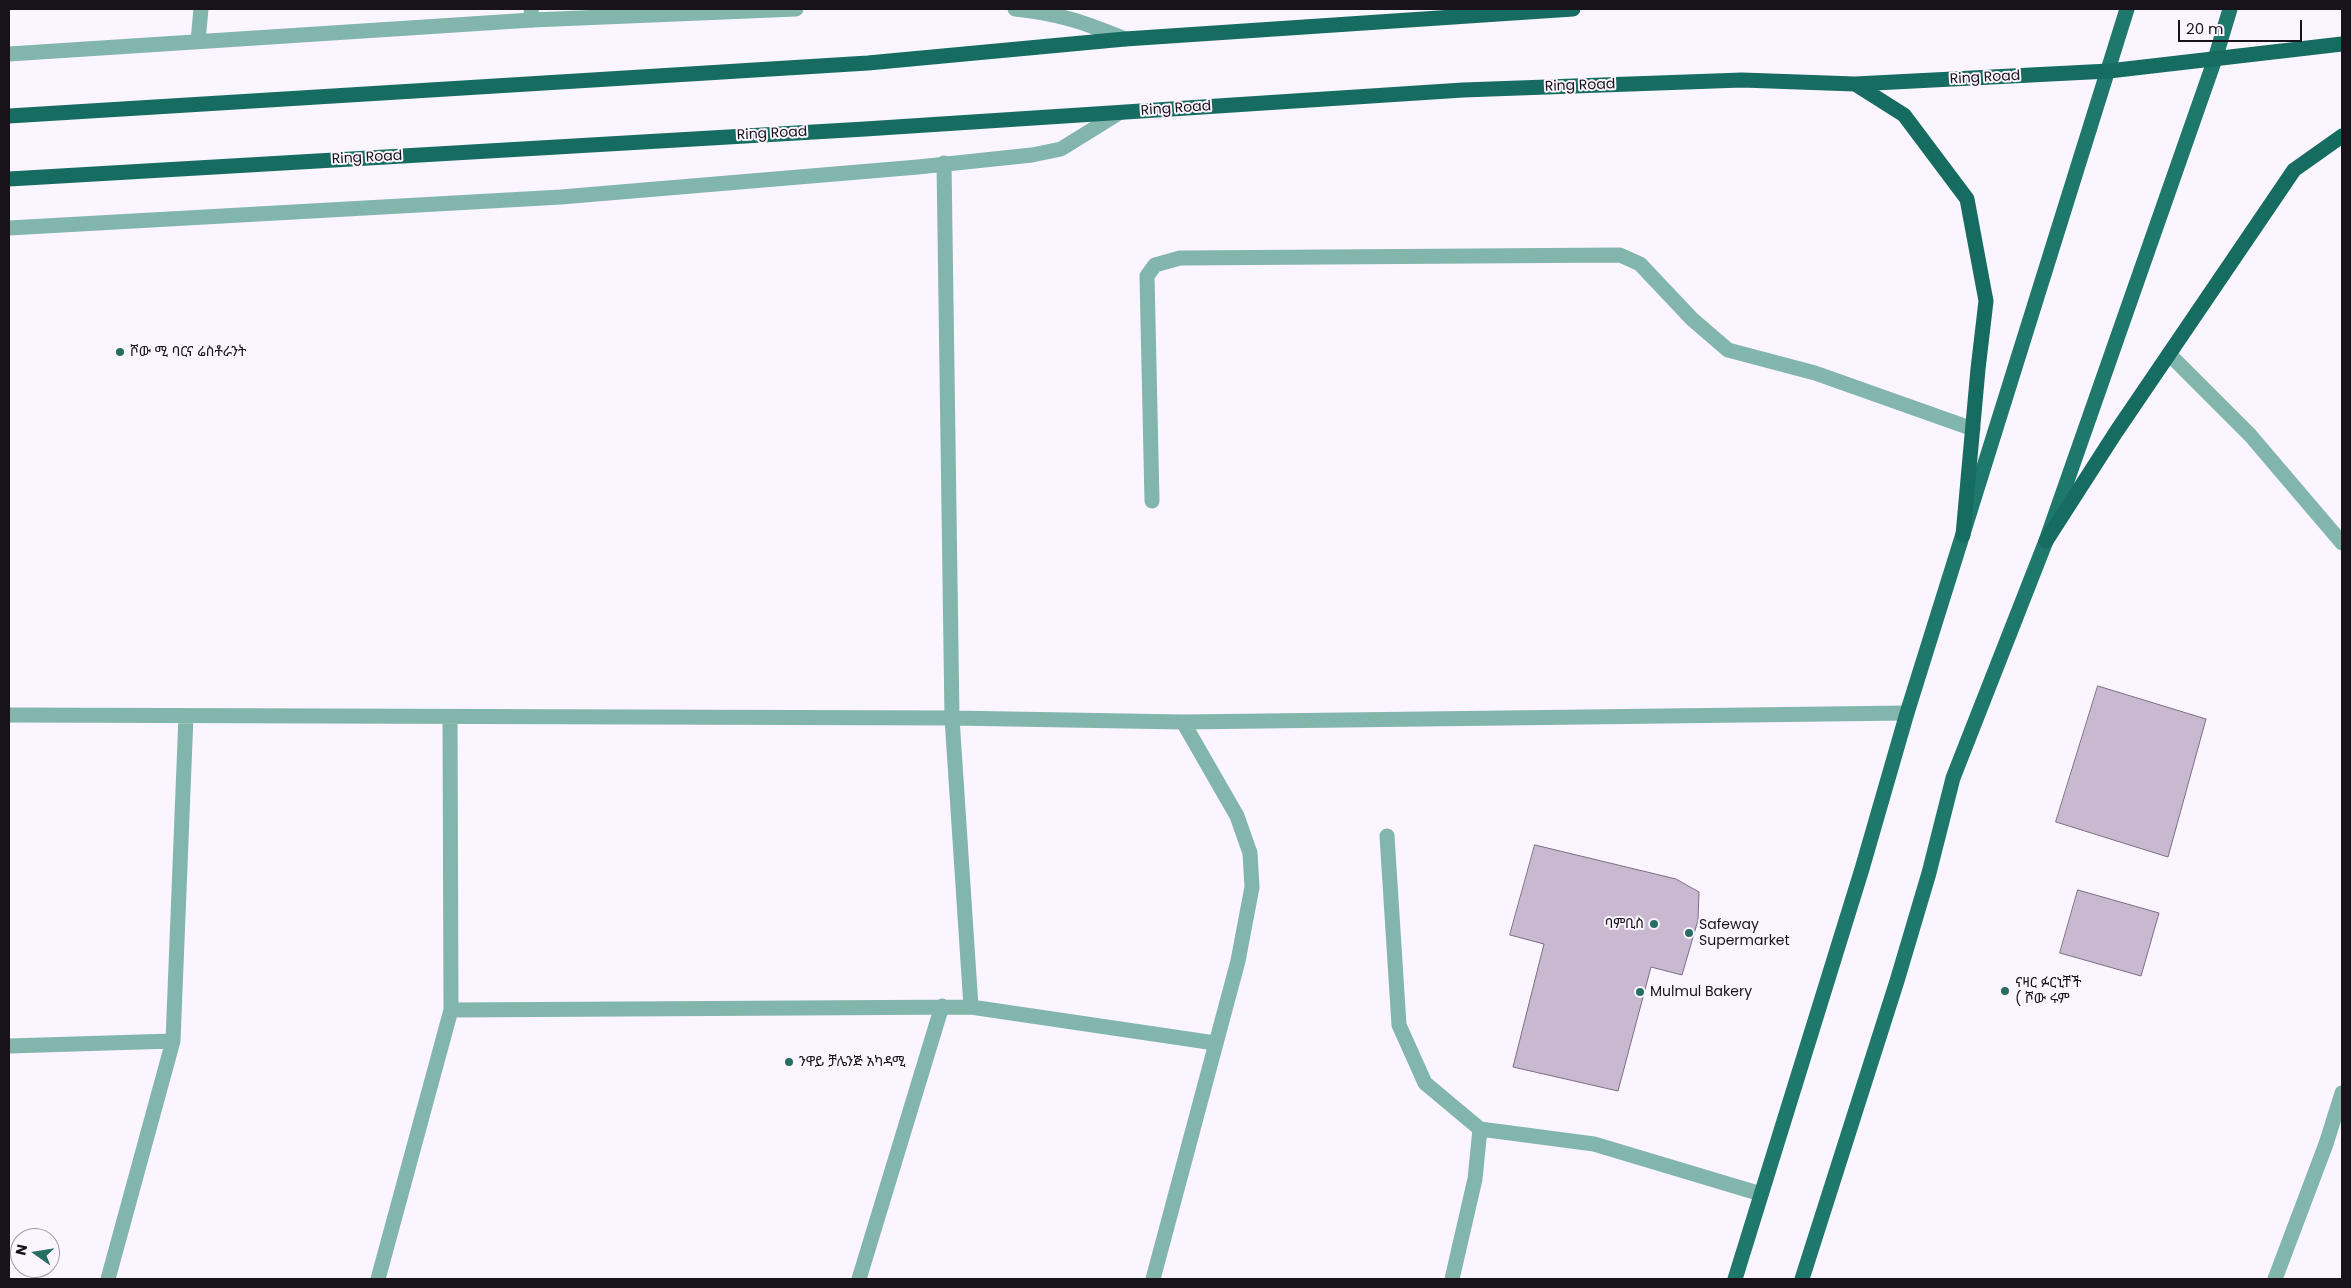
<!DOCTYPE html>
<meta charset="utf-8">
<style>
body{margin:0}
#map{position:relative;width:2351px;height:1288px;overflow:hidden;background:#fbf5ff;font-family:Poppins,sans-serif}
canvas{display:block}
.frame{position:absolute;inset:0;border:10px solid #18121b;pointer-events:none}
.north{position:absolute;left:10px;top:1228px;width:50px;height:50px;box-sizing:border-box;background:#fbf5ff;border:1px solid #a09aa4;border-radius:50%;rotate:283deg;font-size:14px;font-weight:700;line-height:20px;text-align:center;color:#18121b}
.north::after{content:'';display:block;margin:auto;width:18px;height:22px;background:#266d62;clip-path:polygon(50% 0,100% 100%,50% 72%,0 100%)}
.scale{position:absolute;left:2178px;top:20px;width:124px;height:22px;box-sizing:border-box;border:2px solid #18121b;border-top:0;padding-left:6px;font-size:15px;line-height:18px;white-space:nowrap;color:#18121b;-webkit-text-stroke:4px #fbf5ff;paint-order:stroke}
</style>
<div id="map">
<canvas width="2351" height="1288"></canvas>
<div class="frame"></div>
<div class="north">N</div>
<div class="scale">20 m</div>
</div>
<script>
const c = document.querySelector('canvas').getContext('2d');
c.lineJoin = 'round';
function paint(path, color) { c.fillStyle = color; c.fill(path, 'evenodd'); }
function trace(path, color, width, dash) { c.strokeStyle = color; c.lineWidth = width; c.lineCap = dash ? 'butt' : 'round'; c.setLineDash(dash || []); c.stroke(path); }
function label(font, color, halo, rows, align = 'center') {
  c.font = font + ' Poppins,"Noto Sans Ethiopic",sans-serif'; c.lineWidth = 4; c.setLineDash([]); c.textBaseline = 'middle'; c.strokeStyle = halo; c.fillStyle = color; for (const [text, x, y, turn = 0] of rows) {
    c.save(); c.translate(x, y); c.rotate((+turn || 0) * Math.PI / 180); c.textAlign = isNaN(turn) ? turn : align; if (halo) c.strokeText(text, 0, 0); c.fillText(text, 0, 0); c.restore();
  }
}
const building = new Path2D(`
 M2098,686L2206,719L2168,857L2056,822Z
 M1535,845L1676,879L1699,892L1698,920L1682,975L1651,967L1618,1091L1513,1067L1544,944L1510,935Z
 M2078,890L2159,913L2141,976L2060,953Z`);
const service = new Path2D(`
 M531,9L532,20
 M198,41L201,9
 M1152,501L1147,276L1155,265L1180,258L1620,255L1640,264L1692,319L1728,350L1815,373L1973,429
 M1387,836L1399,1025L1425,1083L1480,1129L1475,1179L1452,1279
 M1480,1129L1594,1144L1761,1194`);
const minor = new Path2D(`
 M944,163L952,718L971,1007
 M2169,354L2250,435L2342,543
 M9,715L952,718L1183,722L1907,713
 M451,1010L971,1007L1215,1043
 M9,1046L173,1041
 M108,1279L173,1041L186,716
 M378,1279L451,1010L450,717
 M859,1279L942,1006
 M1153,1279L1238,961L1252,887L1250,853L1237,816L1183,722
 M2275,1279L2326,1144L2342,1093`);
const tertiary = new Path2D(`
 M1015,9C1058,13 1086,23 1125,39
 M9,54L532,20L796,9
 M9,228L561,197L918,167L1032,155L1061,149L1119,113`);
const primary = new Path2D(`
 M1735,1279L1862,869L1907,713L2127,9
 M1802,1279L1897,981L1929,873L1953,778L2046,541L2215,59L2230,9`);
const trunk = new Path2D(`
 M1855,84L1904,115L1967,199L1986,301L1978,369L1963,535
 M9,116L868,63L1125,39L1573,9
 M9,179L865,129L1463,90L1742,80L1855,84L2109,71L2342,44
 M2046,541L2116,432L2294,170L2342,136`);
const markers = [
 [120,352,5,"#266d62"],
 [1654,924,5,"#266d62"],
 [1689,933,5,"#266d62"],
 [2005,991,5,"#266d62"],
 [1640,992,5,"#266d62"],
 [789,1062,5,"#266d62"]
];
const streetNames = [
 ["Ring Road",1985,78,-3],
 ["Ring Road",1580,86,-2],
 ["Ring Road",1176,109,-4],
 ["Ring Road",772,134,-3],
 ["Ring Road",367,158,-3]
];
const poiNames = [
 ["ሾው ሚ ባርና ሬስቶራንት",130,352],
 ["ባምቢስ",1644,924,"right"],
 ["Safeway",1699,925],
 ["Supermarket",1699,941],
 ["ናዛር ፉርኒቸች",2015,983],
 ["( ሾው ሩም",2015,999],
 ["Mulmul Bakery",1650,992],
 ["ንዋይ ቻሌንጅ አካዳሚ",799,1062]
];
paint(building, '#c8b9d1');
trace(building, '#7b6d83', 1);
trace(service, '#82b5ab', 15);
trace(minor, '#82b5ab', 15);
trace(tertiary, '#82b5ab', 15);
trace(primary, '#1e786b', 15);
trace(trunk, '#166c60', 15);
for (const [x, y, r, color] of markers) { const dot = new Path2D(); dot.arc(x, y, r, 0, 2 * Math.PI); c.fillStyle = color; c.fill(dot); trace(dot, '#fbf5ff', 2); }
label('14px', '#18121b', '#fbf5ff', streetNames);
label('14px', '#18121b', '#fbf5ff', poiNames, 'left');
</script>
